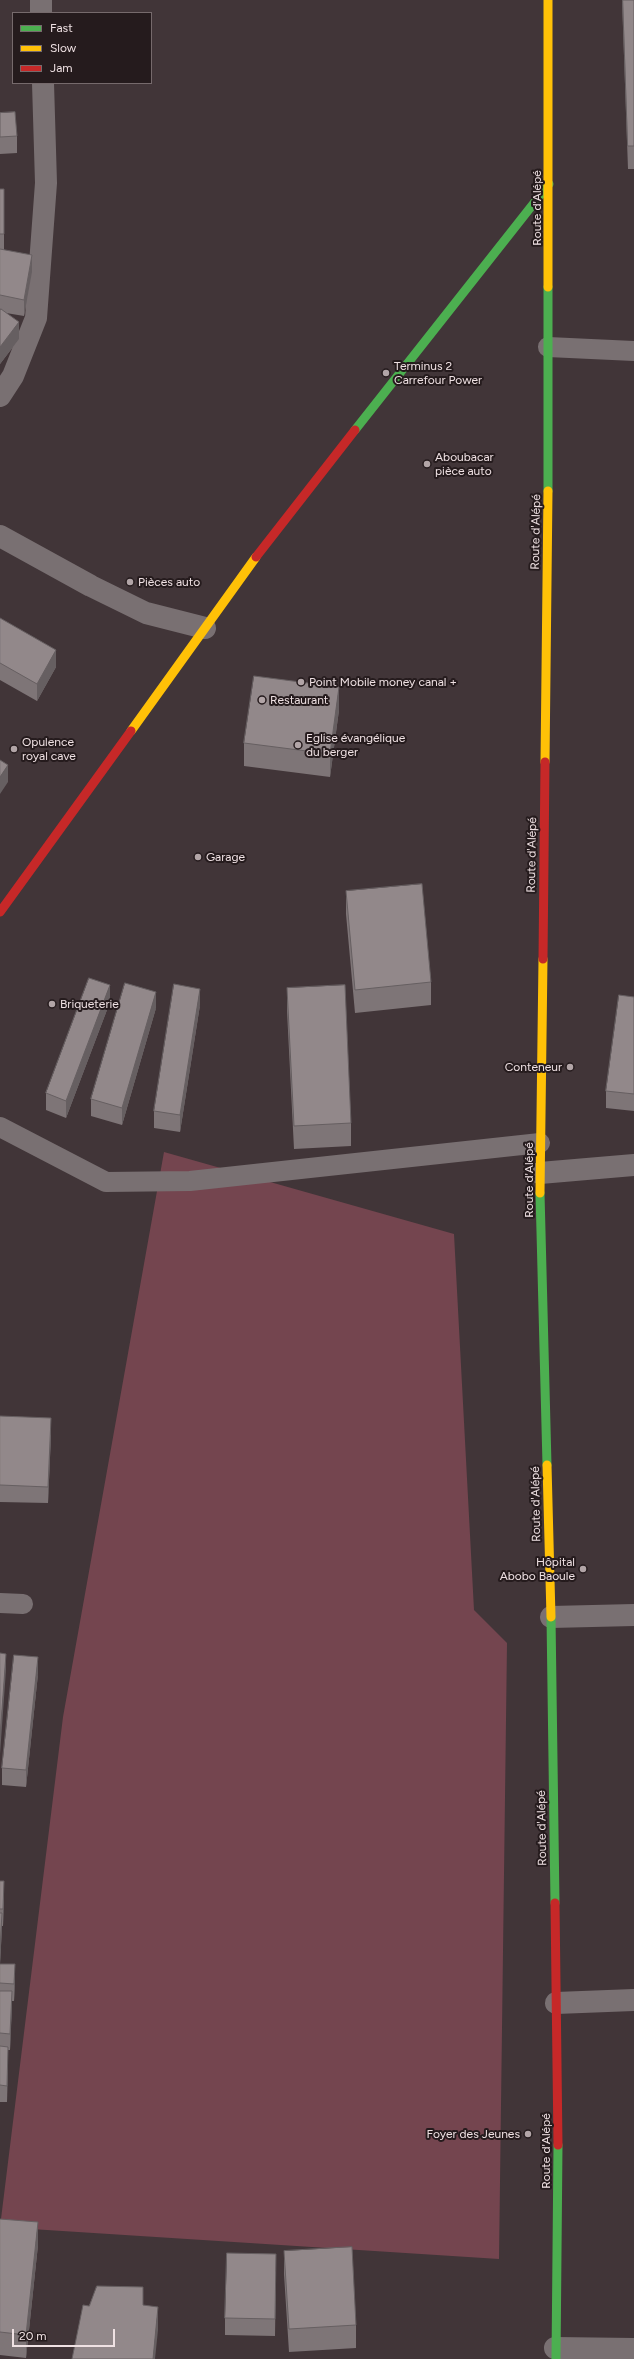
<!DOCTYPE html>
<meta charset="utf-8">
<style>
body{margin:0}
#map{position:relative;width:634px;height:2359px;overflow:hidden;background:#413538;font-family:Figtree,sans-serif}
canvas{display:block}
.legend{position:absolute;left:12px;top:12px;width:140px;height:72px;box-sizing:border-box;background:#251b1d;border:1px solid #766a6c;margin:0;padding:5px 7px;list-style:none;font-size:12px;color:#efe1e3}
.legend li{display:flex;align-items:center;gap:8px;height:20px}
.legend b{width:20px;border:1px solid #766a6c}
.scale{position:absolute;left:12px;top:2329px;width:103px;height:18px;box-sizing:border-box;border:2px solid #efe1e3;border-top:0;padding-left:5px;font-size:12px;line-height:14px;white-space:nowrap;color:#efe1e3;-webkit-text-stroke:3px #251b1d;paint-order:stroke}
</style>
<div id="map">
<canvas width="634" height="2359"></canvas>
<ul class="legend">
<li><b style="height:5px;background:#4caf50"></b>Fast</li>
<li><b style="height:5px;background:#ffc107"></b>Slow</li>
<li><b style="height:5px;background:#c62828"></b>Jam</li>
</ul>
<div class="scale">20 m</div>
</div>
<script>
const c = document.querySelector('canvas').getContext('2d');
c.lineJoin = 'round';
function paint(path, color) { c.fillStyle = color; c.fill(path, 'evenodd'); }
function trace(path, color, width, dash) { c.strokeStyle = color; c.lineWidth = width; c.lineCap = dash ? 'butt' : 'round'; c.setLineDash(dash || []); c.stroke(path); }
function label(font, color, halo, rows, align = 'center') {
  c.font = font + ' Figtree,sans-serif'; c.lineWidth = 4; c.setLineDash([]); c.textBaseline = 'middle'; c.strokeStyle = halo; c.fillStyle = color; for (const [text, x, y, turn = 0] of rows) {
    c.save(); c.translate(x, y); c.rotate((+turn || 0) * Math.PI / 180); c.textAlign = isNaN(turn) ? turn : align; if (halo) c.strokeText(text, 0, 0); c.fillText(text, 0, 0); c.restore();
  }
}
const green = new Path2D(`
 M164,1152L454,1234L474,1610L507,1643L499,2259L0,2227L63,1717Z`);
const lane = new Path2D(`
 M548,347L634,351
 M0,1127L106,1182L190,1181L540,1143
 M0,1603L23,1604`);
const street = new Path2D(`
 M41,0V13
 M0,396L13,376L36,318L46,183L43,83
 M0,536L91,586L146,613L205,628
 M540,1173L634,1165
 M551,1617L634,1615
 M556,2003L634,2000
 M555,2348L634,2349`);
const fast = new Path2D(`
 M548,287V491
 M355,430L549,184
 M540,1193L547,1465
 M551,1617L555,1903
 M556,2359L558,2145`);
const slow = new Path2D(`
 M548,0V287
 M131,731L256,557
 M545,762L548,491
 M540,1193L543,959
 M547,1465L551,1617`);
const jam = new Path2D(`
 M256,557L355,430
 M0,912L131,731
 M543,959L545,762
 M555,1903L558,2145`);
const wall = new Path2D(`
 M622,0H634V169H628Z
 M0,113L17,136V153L0,154Z
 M0,189H4V250L32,272L24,316L6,313L19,339L0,364Z
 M0,618L56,667L37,701L0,680Z
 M339,710L330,777L244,766V743Z
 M346,891L431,982V1005L355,1013L346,914Z
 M287,988L351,1123V1146L294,1149L287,1011Z
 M634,997V1111L606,1108V1091Z
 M110,1002L66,1118L46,1110V1093Z
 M200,1005L180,1132L154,1128V1111Z
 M156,1008L122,1125L91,1116V1099Z
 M0,1416L51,1435L48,1503L0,1502Z
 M38,1674L26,1787L2,1785V1768Z
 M0,1881L4,1898L3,1926H2L0,1964L15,1981L14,2001H12L10,2050H8L7,2102H0Z
 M0,2219L38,2245L26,2358L0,2355Z
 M284,2251L356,2325V2348L289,2352L284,2274Z
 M276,2271L275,2336L225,2335V2318Z`);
const shadedWall = new Path2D(`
 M32,255V272L24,316V300Z
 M19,322V339L0,364V347Z
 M56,650V667L37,701V684Z
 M339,687V710L330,777V754Z
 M8,765V782L0,794V777Z
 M110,985V1002L66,1118V1101Z
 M200,989V1005L180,1132V1115Z
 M156,992V1008L122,1125V1108Z
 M51,1418V1435L48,1503V1487Z
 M6,1654V1670L0,1754V1737Z
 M38,1657V1674L26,1787V1770Z
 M4,1881V1898L3,1926V1909Z
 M2,1913V1929L0,1964V1948Z
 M15,1964V1981L14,2001V1984Z
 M12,1991V2008L10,2050V2034Z
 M8,2047V2063L7,2102V2086Z
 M38,2222V2245L26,2358V2335Z
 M158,2307V2330L155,2359H153Z`);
const building = new Path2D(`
 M623,0H634V146H628Z
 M15,112L17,136L0,137V113Z
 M0,189H4V234H0Z
 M0,249L32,255L24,300L0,295Z
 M1,309L19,322L0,347V311Z
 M0,618L56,650L37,684L0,663Z
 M254,676L339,687L330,754L244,743Z
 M0,760L8,765L0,777Z
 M422,884L431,982L355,990L346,891Z
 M89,978L110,985L66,1101L46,1093Z
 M125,983L156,992L122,1108L91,1099Z
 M174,984L200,989L180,1115L154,1111Z
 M345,985L351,1123L294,1126L287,988Z
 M619,995L634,997V1094L606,1091Z
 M0,1416L51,1418L48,1487L0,1485Z
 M0,1653L6,1654L0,1737Z
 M14,1655L38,1657L26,1770L2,1768Z
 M0,1881H4L3,1909H0Z
 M0,1913H2L0,1948Z
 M0,1964H15L14,1984L0,1983Z
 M0,1991H12L10,2034L0,2033Z
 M0,2046L8,2047L7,2086L0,2085Z
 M0,2219L38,2222L26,2335L0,2332Z
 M352,2247L356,2325L289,2329L284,2251Z
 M227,2253L276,2254L275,2319L225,2318Z
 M97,2286L143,2287V2305L158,2307L153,2359H72L83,2305L89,2306Z`);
const markers = [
 [386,373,4,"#b2a5a7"],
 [427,464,4,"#b2a5a7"],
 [130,582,4,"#b2a5a7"],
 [301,682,4,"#b2a5a7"],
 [262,700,4,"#b2a5a7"],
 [298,745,4,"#b2a5a7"],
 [14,749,4,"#b2a5a7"],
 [198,857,4,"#b2a5a7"],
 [52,1004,4,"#b2a5a7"],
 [570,1067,4,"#b2a5a7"],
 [583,1569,4,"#b2a5a7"],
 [528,2134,4,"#b2a5a7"]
];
const streetNames = [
 ["Route d'Alépé",537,208,-90],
 ["Route d'Alépé",536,532,-89],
 ["Route d'Alépé",532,855,-89],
 ["Route d'Alépé",529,1180,-90],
 ["Route d'Alépé",536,1504,-91],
 ["Route d'Alépé",542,1828,-91],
 ["Route d'Alépé",546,2151,-90]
];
const poiNames = [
 ["Terminus 2",394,366],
 ["Carrefour Power",394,380],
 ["Aboubacar",435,457],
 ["pièce auto",435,471],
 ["Pièces auto",138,582],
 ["Point Mobile money canal +",309,682],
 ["Restaurant",270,700],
 ["Eglise évangélique",306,738],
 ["du berger",306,752],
 ["Opulence",22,742],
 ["royal cave",22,756],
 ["Garage",206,857],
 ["Briqueterie",60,1004],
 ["Conteneur",562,1067,"right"],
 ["Hôpital",575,1562,"right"],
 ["Abobo Baoule",575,1576,"right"],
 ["Foyer des Jeunes",520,2134,"right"]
];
paint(green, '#74454f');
trace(lane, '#797072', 20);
trace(street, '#797072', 22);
trace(fast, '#4caf50', 9);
trace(slow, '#ffc107', 9);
trace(jam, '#c62828', 9);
paint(wall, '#7e7577');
paint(shadedWall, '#665f61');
paint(building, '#92888a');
trace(building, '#665f61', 1);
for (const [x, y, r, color] of markers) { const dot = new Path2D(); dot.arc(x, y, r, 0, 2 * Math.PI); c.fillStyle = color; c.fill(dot); trace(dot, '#251b1d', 1.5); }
label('12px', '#efe1e3', '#251b1d', streetNames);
label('12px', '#efe1e3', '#251b1d', poiNames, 'left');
</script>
